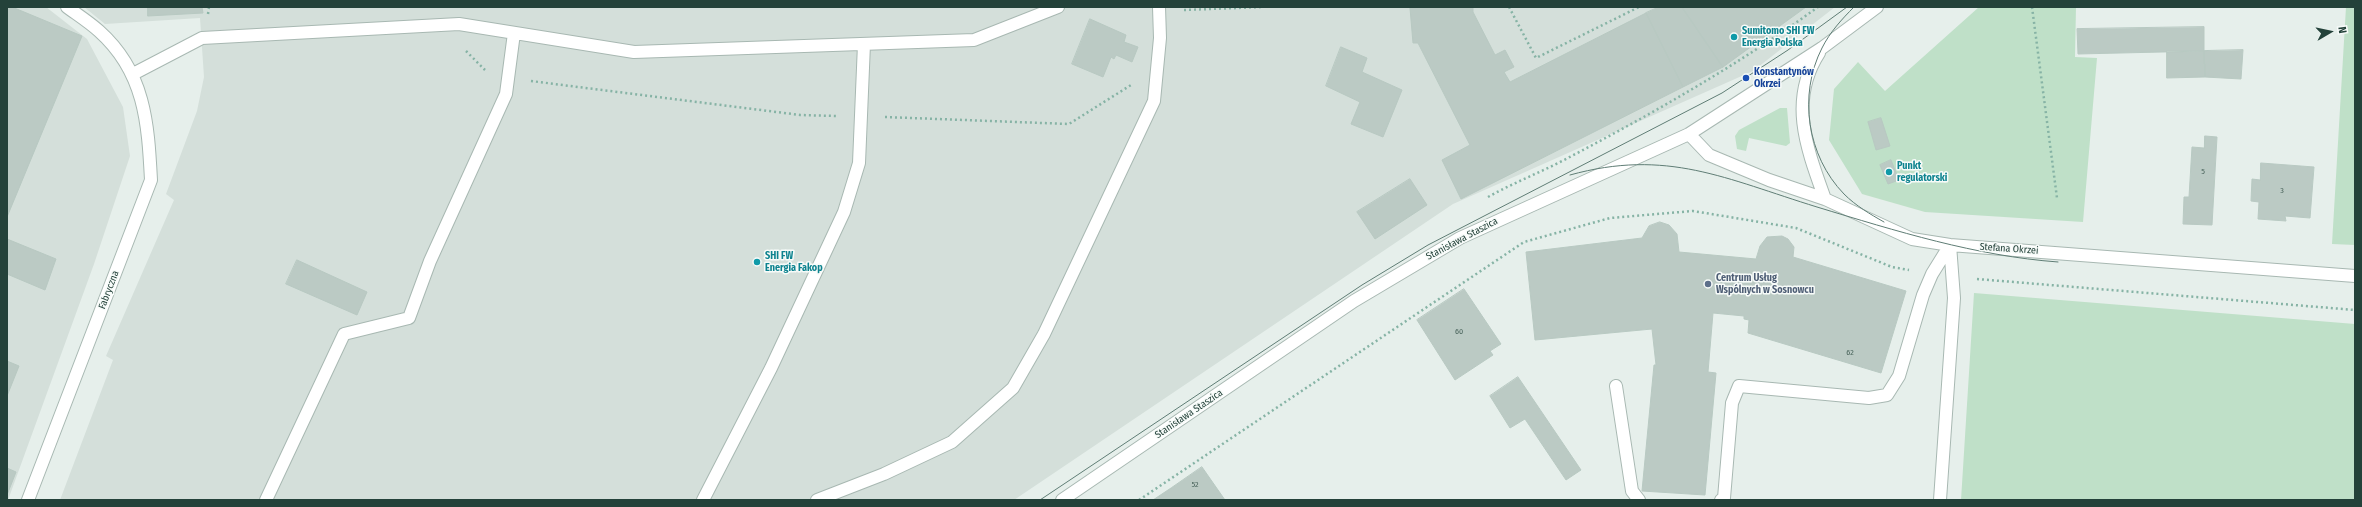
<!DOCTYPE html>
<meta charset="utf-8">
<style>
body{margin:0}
#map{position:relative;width:2362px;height:507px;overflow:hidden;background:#e6efeb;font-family:"Fira Sans Condensed",sans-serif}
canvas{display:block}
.frame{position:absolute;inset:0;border:8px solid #24423a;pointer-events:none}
.north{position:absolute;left:2310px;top:12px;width:40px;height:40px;-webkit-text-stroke:3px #f7fbf9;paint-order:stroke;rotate:81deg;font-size:11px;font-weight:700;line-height:16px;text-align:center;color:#24423a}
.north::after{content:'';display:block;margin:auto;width:14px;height:18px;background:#24423a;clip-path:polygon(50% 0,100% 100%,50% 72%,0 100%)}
</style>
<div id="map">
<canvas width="2362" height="507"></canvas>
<div class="frame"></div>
<div class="north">N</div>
</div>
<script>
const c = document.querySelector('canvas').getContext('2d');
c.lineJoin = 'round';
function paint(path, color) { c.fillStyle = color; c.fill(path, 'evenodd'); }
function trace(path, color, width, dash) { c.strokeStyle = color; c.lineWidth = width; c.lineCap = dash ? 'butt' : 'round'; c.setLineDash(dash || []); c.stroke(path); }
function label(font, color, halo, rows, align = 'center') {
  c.font = font + ' "Fira Sans Condensed",sans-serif'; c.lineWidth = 3; c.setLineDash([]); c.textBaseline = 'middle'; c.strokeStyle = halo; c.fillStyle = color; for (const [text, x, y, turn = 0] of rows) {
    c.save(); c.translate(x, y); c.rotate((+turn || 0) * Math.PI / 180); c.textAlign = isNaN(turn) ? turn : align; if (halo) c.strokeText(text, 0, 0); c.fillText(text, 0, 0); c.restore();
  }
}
const built = new Path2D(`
 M7,7H46L87,39L123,107L130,156L94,264L8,500Z
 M84,7H1835L1753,71L1453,204L1014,500H60L113,360L106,356L174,200L166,194L197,111L204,77L200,18L105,24Z`);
const green = new Path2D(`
 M1979,7H2076L2075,57L2097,58L2083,222L1925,212L1862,194L1829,140L1834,89L1858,62L1885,91Z
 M2346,7H2355V245L2332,244Z
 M1780,108H1787L1790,143L1786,146L1749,138L1746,151L1737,149L1735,136L1739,130Z
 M1974,293L2355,324V500H1961Z`);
const building = new Path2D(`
 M7,7H12L82,36L7,217Z
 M148,7H202L203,13L148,16Z
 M1473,7V12L1495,55L1505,50L1514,67L1504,72L1510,82L1646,13L1683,87L1461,199L1442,160L1470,145L1418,43H1413L1410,8Z
 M1659,7H1682L1723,67L1683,87L1646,13Z
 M1682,7H1806L1723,67Z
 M1090,19L1126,35L1124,42L1138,47L1132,62L1116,55L1114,59L1111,57L1103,77L1072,64Z
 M2204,27V51L2078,54L2077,29Z
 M1341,47L1367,58L1362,72L1402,90L1383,137L1351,124L1360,102L1326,86Z
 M2243,50L2241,79L2205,77L2204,51Z
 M2167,51H2204L2205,77L2167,78Z
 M1881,118L1890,146L1876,150L1868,122Z
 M2205,136L2217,137L2212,225L2183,224L2184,197H2189L2192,147L2204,148Z
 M1891,160L1899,180L1888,184L1880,165Z
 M2261,163L2314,167L2310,218L2285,216L2286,221L2258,219L2259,202L2251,201L2252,179L2260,180Z
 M1410,179L1427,205L1375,239L1357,212Z
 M1660,222L1669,225L1677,234L1679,252L1756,259L1760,246L1767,237L1782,236L1788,239L1794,247L1793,257L1906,291L1881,373L1748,333L1749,320L1744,319V316L1713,313L1708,372L1716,373L1705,495L1642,491L1654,365H1656L1652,329L1535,340L1526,252L1642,238L1649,226Z
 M7,239L56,259L45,290L7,274Z
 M297,260L367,292L357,315L286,284Z
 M1464,289L1501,344L1490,351L1493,355L1455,380L1417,320Z
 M7,361L19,366L7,396Z
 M1518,377L1581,470L1566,480L1525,419L1510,428L1490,396Z
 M1202,467L1225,500H1153L1171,488Z
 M7,468L16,472L7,495Z`);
const path = new Path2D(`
 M1509,7L1536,58L1639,7
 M2032,7L2057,198
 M1184,10L1264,7
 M208,14L209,7
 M466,51L485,70
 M531,81L800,115L836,116
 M885,117L1069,124L1131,85
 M1488,197C1513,183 1539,173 1564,160C1652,114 1738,65 1818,7
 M1977,279L2355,310
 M1139,500L1524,242L1610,218L1693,211L1796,228L1892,267L1909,270`);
const minor = new Path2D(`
 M1819,53C1788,101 1807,149 1825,199
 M133,74L202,38L459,24L634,52L974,40L1058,7
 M1689,134L1709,155L1769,180L1825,199L1912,239L1950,245L2355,276
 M1616,386L1632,491L1639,500
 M28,500L151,180C148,123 145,72 99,31C89,22 78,15 67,7
 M266,500L344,334L409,318L430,261L506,94L514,33
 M703,500L771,368L844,212L859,163L864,44
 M817,500L884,474L952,442L1013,388L1044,334L1154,101L1160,38L1159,7
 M1062,500L1354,301L1460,238L1689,134L1822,48L1877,7
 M1721,500L1724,498L1732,403L1739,386L1869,398L1887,395L1899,376L1923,295L1932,274L1950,245
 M1940,500L1954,298L1950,245`);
const tram = new Path2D(`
 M1854,7C1842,19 1830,32 1822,48C1798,95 1807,156 1844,194C1856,206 1870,214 1884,222
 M1570,175C1667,148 1726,179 1817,207C1896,231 1976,256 2058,262
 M1040,500L1362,285L1428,245L1722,93L1788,50L1847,7`);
const markers = [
 [1734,37,4,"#0f9aa8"],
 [1746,78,4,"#1a4fb4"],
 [1889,172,4,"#0f9aa8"],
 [757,262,4,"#0f9aa8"],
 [1708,284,4,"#5c6f8a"]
];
const numberNames = [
 ["5",2203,172],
 ["3",2282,191],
 ["60",1459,332],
 ["62",1850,353],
 ["52",1195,485]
];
const cultureNames = [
 ["Sumitomo SHI FW",1742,31],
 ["Energia Polska",1742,43],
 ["Punkt",1897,166],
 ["regulatorski",1897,178],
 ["SHI FW",765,256],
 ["Energia Fakop",765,268]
];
const transitNames = [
 ["Konstantynów",1754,72],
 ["Okrzei",1754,84]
];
const streetNames = [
 ["Stanisława Staszica",1462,239,-28],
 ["Stefana Okrzei",2009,249,4],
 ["Fabryczna",109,290,-69],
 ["Stanisława Staszica",1189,414,-34]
];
const serviceNames = [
 ["Centrum Usług",1716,278],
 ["Wspólnych w Sosnowcu",1716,290]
];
paint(built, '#d4dfda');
paint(green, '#bfe0c8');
paint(building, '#bbcac4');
trace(building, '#b8c9c2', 1);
trace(minor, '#a8b8b2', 14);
trace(path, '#86b3a5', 2.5, [2, 3]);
trace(minor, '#fff', 12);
trace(tram, '#5f7d75', 1);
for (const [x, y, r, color] of markers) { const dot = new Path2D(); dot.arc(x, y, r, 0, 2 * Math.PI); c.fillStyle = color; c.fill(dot); trace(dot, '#f7fbf9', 1.5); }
label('8px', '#4a645c', null, numberNames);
label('bold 10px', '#0d838f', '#f7fbf9', cultureNames, 'left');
label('bold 10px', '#164399', '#f7fbf9', transitNames, 'left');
label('10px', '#24423a', '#f7fbf9', streetNames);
label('bold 10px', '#4e5e75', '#f7fbf9', serviceNames, 'left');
</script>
